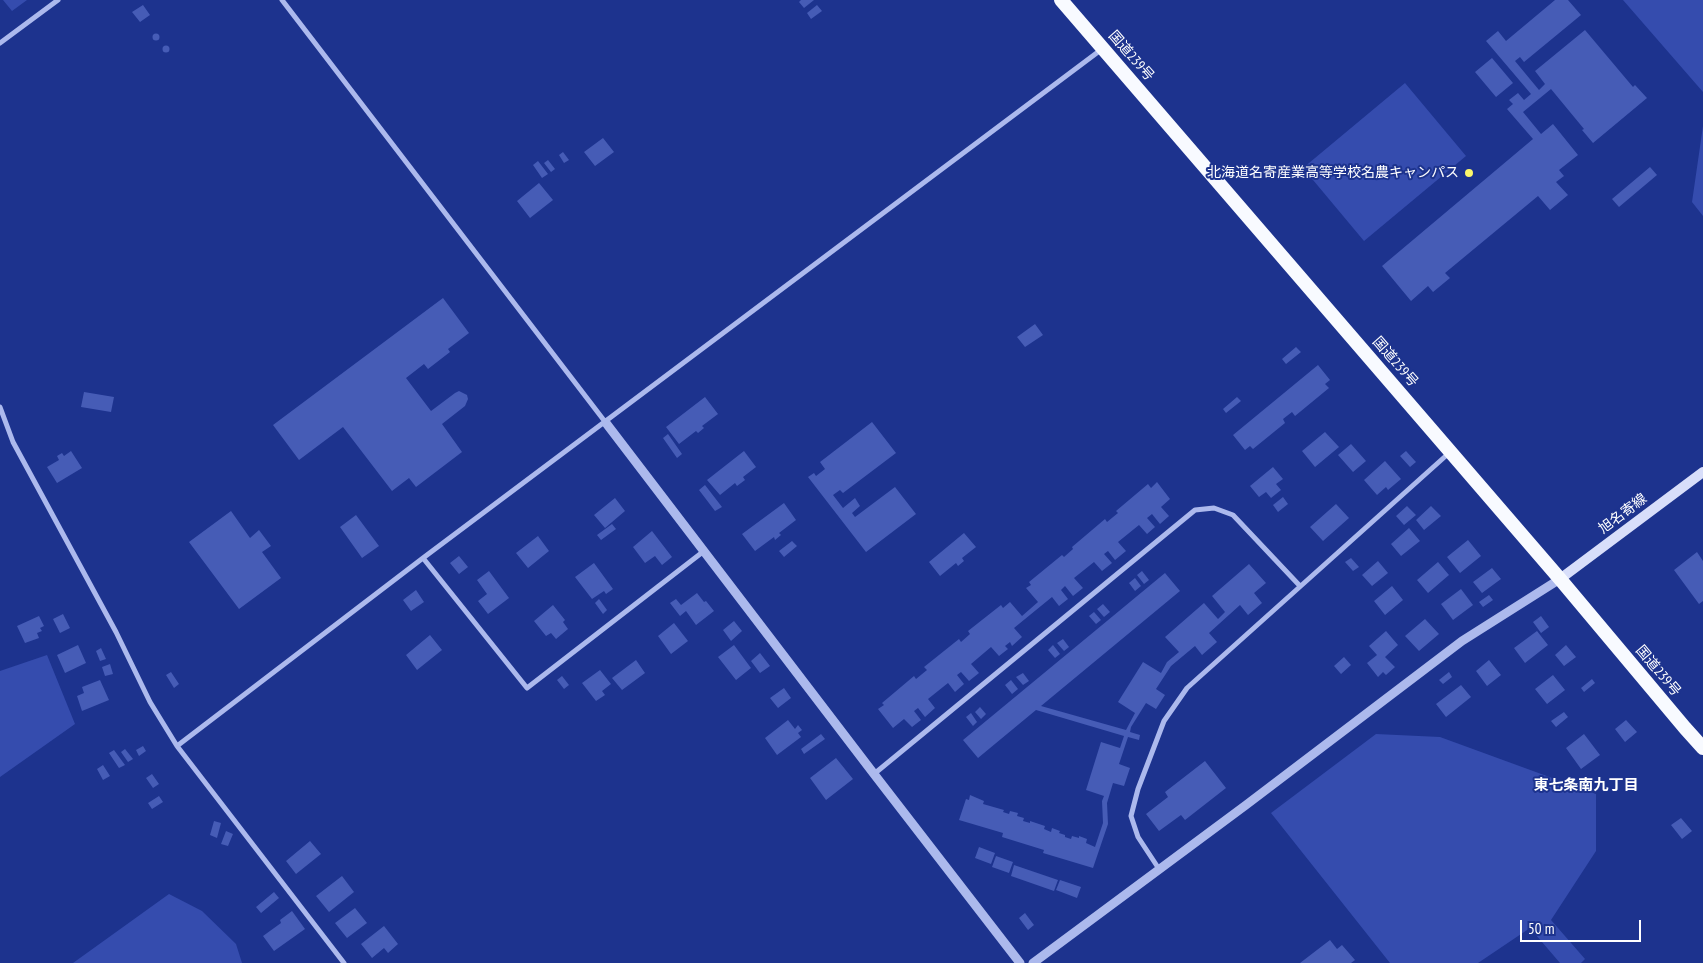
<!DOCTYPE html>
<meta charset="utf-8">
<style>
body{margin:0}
#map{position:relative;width:1703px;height:963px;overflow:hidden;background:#1d338e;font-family:"PT Sans Narrow",sans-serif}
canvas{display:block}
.scale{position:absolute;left:1520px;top:920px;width:121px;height:22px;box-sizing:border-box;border:2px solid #fff;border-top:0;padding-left:6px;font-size:15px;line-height:18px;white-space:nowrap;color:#fff;-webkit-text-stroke:4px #1d338e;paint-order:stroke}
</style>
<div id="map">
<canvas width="1703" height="963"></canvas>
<div class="scale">50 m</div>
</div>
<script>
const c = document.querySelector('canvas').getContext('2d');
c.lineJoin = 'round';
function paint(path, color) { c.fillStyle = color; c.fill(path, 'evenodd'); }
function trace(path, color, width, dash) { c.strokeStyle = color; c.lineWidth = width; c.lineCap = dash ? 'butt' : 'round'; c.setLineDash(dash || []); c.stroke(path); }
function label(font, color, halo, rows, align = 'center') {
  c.font = font + ' "PT Sans Narrow","Noto Sans JP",sans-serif'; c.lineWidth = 4; c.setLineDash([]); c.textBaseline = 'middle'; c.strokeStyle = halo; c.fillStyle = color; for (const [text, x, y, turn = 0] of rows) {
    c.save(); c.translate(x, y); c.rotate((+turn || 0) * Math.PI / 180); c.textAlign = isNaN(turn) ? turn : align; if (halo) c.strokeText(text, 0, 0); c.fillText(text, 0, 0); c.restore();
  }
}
const green = new Path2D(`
 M3,0H27L12,11Z
 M1623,0H1703V92Z
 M1405,83L1466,156L1364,241L1303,168Z
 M1703,126V216L1692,202Z
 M47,655L75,724L0,777V671Z
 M1376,734L1440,737L1596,794V851L1551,920L1585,959L1581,963H1560L1530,928L1478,963H1390L1271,813Z
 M169,894L202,911L236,944L242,963H73Z`);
const building = new Path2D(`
 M801,0H814L804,8L799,2Z
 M1555,0H1568L1581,15L1524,62L1520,57L1515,61L1539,90L1545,84L1535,71L1585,30L1633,87L1635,85L1647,98L1593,143L1582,130L1584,129L1551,89L1523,112L1541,134L1553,124L1578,155L1559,170L1564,176L1556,182L1568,195L1550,210L1538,196L1445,273L1450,278L1433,292L1428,286L1411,301L1382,266L1533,139L1507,109L1513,104L1509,100L1518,93L1524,100L1531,94L1486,41L1498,31L1506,41Z
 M143,5L150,15L140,22L132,12Z
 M817,5L822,11L811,19L807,13Z
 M152.5 37a3.5 3.5 0 1 1 7 0a3.5 3.5 0 1 1-7 0Z
 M162.5 49a3.5 3.5 0 1 1 7 0a3.5 3.5 0 1 1-7 0Z
 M1492,58L1513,83L1496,97L1475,72Z
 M603,138L614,152L595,166L584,152Z
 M563,152L569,160L564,163L559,155Z
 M548,160L555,169L551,172L544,163Z
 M538,161L548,174L542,178L533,165Z
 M1650,167L1657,175L1619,207L1612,199Z
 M539,183L553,200L530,218L517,201Z
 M443,298L469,333L448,349L450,352L428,369L424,364L406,378L431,411L455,393L459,391L467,395L468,399L465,406L442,424L462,452L416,487L409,478L392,491L343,427L299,460L273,425Z
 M1035,324L1043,335L1025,347L1017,337Z
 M1296,347L1301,352L1286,364L1282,359Z
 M1318,365L1330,380L1325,384L1329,388L1295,416L1292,412L1283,419L1285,423L1253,449L1250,446L1245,450L1233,435Z
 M84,392L114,397L111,412L81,407Z
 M705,397L718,414L702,426L704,428L698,433L696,431L679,444L666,427Z
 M1237,397L1241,401L1226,413L1223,409Z
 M872,422L896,453L843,493L840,490L833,495L843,508L855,498L860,506L852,513L855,517L895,487L916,514L866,552L808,477L814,473L816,476L825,469L820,462Z
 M1325,432L1339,447L1315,467L1302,451Z
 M668,434L682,454L677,458L663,438Z
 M1351,444L1366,461L1353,472L1338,455Z
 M71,451L82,468L57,483L47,467L59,460L57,456L62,453L64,456Z
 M744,451L756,467L743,477L745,480L737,486L735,483L720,495L707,480Z
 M1406,451L1416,462L1410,467L1400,456Z
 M1385,461L1401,479L1388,490L1386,487L1377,495L1364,480Z
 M1273,467L1283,479L1276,484L1281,490L1271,498L1266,492L1259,497L1250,486Z
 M1157,482L1170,499L1161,507L1169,516L1160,524L1152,514L1147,518L1155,527L1147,534L1139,525L1118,542L1126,551L1115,560L1108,551L1104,554L1112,563L1102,571L1094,562L1074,578L1083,588L1073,596L1065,586L1061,590L1068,599L1059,606L1052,597L1014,628L1022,637L1012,646L1010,642L1005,646L1008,649L999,656L991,647L971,664L979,673L969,681L961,672L957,675L964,684L955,692L948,683L928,699L935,708L925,717L918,708L914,711L921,720L912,727L904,719L893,728L878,709L884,705L882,703L914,676L916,679L927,670L924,667L959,639L961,642L970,634L968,631L1001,605L1003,608L1010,602L1022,616L1038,602L1026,588L1031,585L1029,582L1062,555L1064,557L1073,549L1072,547L1105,519L1107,522L1118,513L1116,511L1148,484L1151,488Z
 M705,485L722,507L715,511L699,490Z
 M1283,497L1288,504L1278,512L1273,505Z
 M615,498L625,511L605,528L594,515Z
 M784,503L796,520L779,533L781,535L775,540L774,537L755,551L742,534Z
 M1336,504L1349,518L1323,541L1310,527Z
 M1407,506L1416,515L1404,525L1396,516Z
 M1431,506L1441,516L1424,530L1416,520Z
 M231,511L250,538L259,530L271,546L262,552L281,578L239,609L189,542Z
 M356,515L379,546L362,558L340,527Z
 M612,524L616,529L601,540L597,535Z
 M1409,528L1420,541L1401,556L1391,544Z
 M652,531L672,557L662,565L655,556L645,563L633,547Z
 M964,533L976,547L962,558L964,561L958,566L956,563L940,576L929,562Z
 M538,536L549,551L528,568L516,553Z
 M1468,540L1481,556L1460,573L1447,557Z
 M792,541L797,546L784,557L779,551Z
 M1697,552L1703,561V601L1699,604L1674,570Z
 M459,556L468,567L459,574L450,563Z
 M1351,558L1359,567L1353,571L1345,562Z
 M1378,561L1388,573L1372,586L1362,575Z
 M1438,562L1449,575L1428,593L1417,580Z
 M594,563L613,589L606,594L604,591L592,599L575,577Z
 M1249,564L1266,583L1254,593L1262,603L1248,615L1240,605L1209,633L1217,642L1202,655L1195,646L1171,666L1156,689L1165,695L1156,709L1146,703L1131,727L1130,732L1140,735L1139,740L1128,737L1119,764L1130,768L1124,786L1113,783L1107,803L1108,824L1093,868L1043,853L1044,850L1002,837L1003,833L959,820L966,799L969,800L970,795L984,801L983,804L1004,810L1003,812L1009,814L1010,811L1018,813L1017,816L1024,818L1023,821L1030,823V821L1045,826L1044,829L1051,832L1052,828L1060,831L1059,833L1065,835V837L1071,839L1072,836L1079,838V836L1087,839L1086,843L1095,847L1103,823L1102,801L1104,796L1086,790L1101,742L1120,748L1124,736L1036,710L978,758L963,740L1165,573L1180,591L1041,706L1126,730L1135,713L1118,702L1143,662L1161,673L1167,662L1179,652L1165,637L1204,603L1218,619L1225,612L1212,596Z
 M1492,568L1501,579L1482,593L1473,582Z
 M489,571L509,598L488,614L478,601L487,594L477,580Z
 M1142,571L1149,580L1144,584L1137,575Z
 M1135,578L1141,586L1135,591L1129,583Z
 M1392,586L1403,600L1385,615L1374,601Z
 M1461,589L1473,605L1453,620L1441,604Z
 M416,590L424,602L411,611L403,600Z
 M697,593L704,602L706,601L714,611L696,625L686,611L680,616L670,603L676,599L681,605Z
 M1489,595L1493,600L1483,607L1479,602Z
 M599,599L607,610L603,614L595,603Z
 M1103,604L1110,612L1104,617L1097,609Z
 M553,605L565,620L563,622L568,629L556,639L551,633L546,636L534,621Z
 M1094,612L1101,620L1096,624L1089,616Z
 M63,614L70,628L60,633L53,619Z
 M39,616L44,626L40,628L42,631L37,633L39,638L25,643L17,626Z
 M1541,616L1549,627L1541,633L1533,622Z
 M1425,619L1439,634L1419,651L1405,636Z
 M734,621L742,631L731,641L723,630Z
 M674,623L688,641L671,654L658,636Z
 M1386,631L1398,645L1385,657L1395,667L1386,675L1383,672L1378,677L1367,663L1377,655L1369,646Z
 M1537,631L1548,645L1525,663L1514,648Z
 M430,635L442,650L417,670L406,655Z
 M1063,639L1069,647L1064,651L1057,643Z
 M78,645L86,663L65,673L57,655Z
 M734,645L751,668L736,680L718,657Z
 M1053,645L1060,654L1055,658L1048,650Z
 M1566,645L1576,657L1564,666L1555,655Z
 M101,648L106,659L100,661L96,651Z
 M760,653L770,666L760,673L751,661Z
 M1344,657L1351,665L1341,674L1334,666Z
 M636,660L645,673L622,690L612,678Z
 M1489,660L1501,675L1487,686L1476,671Z
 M110,664L113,674L105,676L102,667Z
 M600,670L611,684L602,691L605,695L596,701L582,683Z
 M171,672L179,684L174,688L166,675Z
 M1449,672L1452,677L1443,684L1439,680Z
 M1023,673L1029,681L1023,685L1016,677Z
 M1553,675L1565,690L1547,704L1535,689Z
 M562,676L569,685L564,689L557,680Z
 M1592,679L1595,683L1584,692L1581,688Z
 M100,680L109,700L82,711L77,696L84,693L82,687Z
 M1011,680L1018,689L1012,694L1005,685Z
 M1461,685L1471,697L1446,717L1436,704Z
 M784,688L791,698L778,708L770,698Z
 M980,707L986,714L981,719L975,712Z
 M1564,712L1568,717L1556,727L1551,721Z
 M971,713L977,722L973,726L966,717Z
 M788,720L795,729L798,725L802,730L798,733L801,737L777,755L765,738Z
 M1626,720L1637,732L1625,742L1615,729Z
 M821,734L825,739L804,754L801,749Z
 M1584,734L1600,755L1581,769L1566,748Z
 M143,746L146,751L139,756L136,750Z
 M125,749L133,759L128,762L121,752Z
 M114,750L125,765L119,768L109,753Z
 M836,758L853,779L826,800L810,778Z
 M1205,761L1226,788L1185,820L1181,815L1159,831L1146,814L1168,797L1165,792Z
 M103,765L110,776L103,780L97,769Z
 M152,774L159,784L153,788L146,778Z
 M159,796L163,802L152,809L148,803Z
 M1681,818L1692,831L1682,839L1671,825Z
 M214,821L221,823L217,838L210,835Z
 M226,831L233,834L228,846L221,844Z
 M310,841L321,854L296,874L286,861Z
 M979,847L995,853L991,864L975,858Z
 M996,856L1013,862L1009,873L992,867Z
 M1014,865L1058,880L1054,891L1011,876Z
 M342,876L354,892L329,912L316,896Z
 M1060,880L1081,887L1077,898L1056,890Z
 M274,892L279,898L261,913L256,907Z
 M355,908L367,923L347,938L335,923Z
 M292,911L305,929L274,951L263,936L281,923L280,920Z
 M1025,913L1034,925L1028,930L1019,918Z
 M384,926L398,944L388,953L384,948L372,958L361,944Z
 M1330,940L1337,949L1342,945L1355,960L1351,963H1300Z`);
const minor = new Path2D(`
 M282,0L606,423
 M0,43L58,0
 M0,407L13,442L116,632L150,702L177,746L344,963
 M423,558L527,688L704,551
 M177,746L423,558L1102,49
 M874,774L1195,510L1214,508L1233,515L1300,586
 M1159,869L1138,837L1131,816L1138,789L1164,721L1187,688L1449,453`);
const tertiary = new Path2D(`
 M606,423L874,774L1020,963
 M1033,963L1246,805L1462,641L1560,579`);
const secondary = new Path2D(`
 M1560,579L1703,472`);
const trunk = new Path2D(`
 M1061,0L1560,579L1685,728L1703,748`);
const markers = [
 [1469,173,5,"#fcf76b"]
];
const streetNames = [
 ["国道239号",1131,56,49],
 ["国道239号",1395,362,49],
 ["旭名寄線",1623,514,-37],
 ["国道239号",1658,671,50]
];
const poiNames = [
 ["北海道名寄産業高等学校名農キャンパス",1459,173]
];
const neighbourhoodNames = [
 ["東七条南九丁目",1586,786]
];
paint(green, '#354cae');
paint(building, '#465cb6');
trace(minor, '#acb9ed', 5);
trace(tertiary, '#acb9ed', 9);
trace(secondary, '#d8defa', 10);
trace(trunk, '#f8faff', 14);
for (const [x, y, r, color] of markers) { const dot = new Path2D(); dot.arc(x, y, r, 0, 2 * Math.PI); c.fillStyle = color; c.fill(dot); trace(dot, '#1d338e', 2); }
label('14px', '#fff', '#1d338e', streetNames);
label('14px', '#fff', '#1d338e', poiNames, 'right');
label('bold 15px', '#fff', '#1d338e', neighbourhoodNames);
</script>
